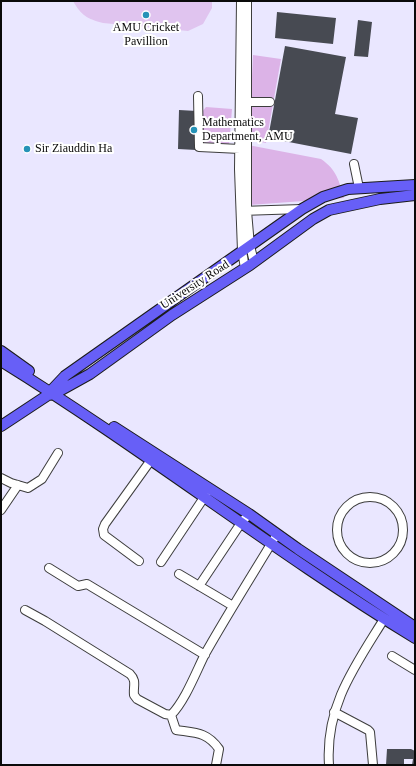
<!DOCTYPE html>
<style>
body{margin:0}
#map{position:relative;width:416px;height:766px;overflow:hidden;background:#eae7ff;font-family:Georgia,serif}
canvas{display:block}
.frame{position:absolute;inset:0;border:2px solid #0a0a0a;pointer-events:none}
</style>
<div id="map">
<canvas width="416" height="766"></canvas>
<div class="frame"></div>
</div>
<script>
const c = document.querySelector('canvas').getContext('2d');
c.lineJoin = 'round';
function paint(path, color) { c.fillStyle = color; c.fill(path, 'evenodd'); }
function trace(path, color, width, dash) { c.strokeStyle = color; c.lineWidth = width; c.lineCap = dash ? 'butt' : 'round'; c.setLineDash(dash || []); c.stroke(path); }
function label(font, color, halo, rows, align = 'center') {
  c.font = font + ' Georgia,serif'; c.lineWidth = 4; c.setLineDash([]); c.textBaseline = 'middle'; c.strokeStyle = halo; c.fillStyle = color; for (const [text, x, y, turn = 0] of rows) {
    c.save(); c.translate(x, y); c.rotate((+turn || 0) * Math.PI / 180); c.textAlign = isNaN(turn) ? turn : align; if (halo) c.strokeText(text, 0, 0); c.fillText(text, 0, 0); c.restore();
  }
}
const green = new Path2D(`
 M253,55L281,59L266,143L249,140Z
 M206,107L232,109L229,146H205L201,142L202,112Z
 M248,145L321,159C337,170 339,181 344,198L249,205Z`);
const pitch = new Path2D(`
 M73,1H212V8L203,24L188,31L103,23C87,19 81,15 73,1Z`);
const building = new Path2D(`
 M277,12L336,18L333,44L275,38Z
 M358,20L372,22L368,57L354,56Z
 M285,46L346,57L335,114L358,118L351,154L268,138Z
 M179,110L197,111L196,150L178,149Z
 M387,749H411L415,751V765H412L413,759H404V765H386Z`);
const minor = new Path2D(`
 M241,1L239,169L242,251L245,268
 M247,1V211L250,246L254,262
 M198,96L199,147L240,149
 M241,102H270
 M354,164L359,188
 M241,211L302,209
 M1,478L11,483L28,488L42,479L58,453
 M337 530a33 33 0 1 1 66 0a33 33 0 1 1-66 0Z
 M1,510L18,485
 M139,561L104,535L103,529L105,524L151,460
 M161,562L207,493
 M49,568L78,586L87,584L205,655
 M179,574L233,606
 M199,586L241,523L249,514
 M25,610L45,621L130,674C137,681 133,686 134,695L137,699L165,714L171,715C185,701 196,672 205,654C227,615 251,577 274,539
 M392,656L415,670
 M334,712L368,730L370,732L373,765
 M171,715L176,730C196,733 207,732 219,749L216,765
 M329,765C325,706 355,666 384,619`);
const major = new Path2D(`
 M1,351L29,371
 M1,361C142,448 273,551 415,638
 M49,393L65,376L302,209L323,197L348,189L415,185
 M1,426L48,395L54,394L90,374L172,315L250,265L313,219L329,210L380,199L415,195
 M114,427L249,514L298,549L415,627`);
const markers = [
 [146,15,4,"#2593b7"],
 [194,130,4,"#2593b7"],
 [27,149,4,"#2593b7"]
];
const poiNames = [
 ["AMU Cricket",146,28,"center"],
 ["Pavillion",146,42,"center"],
 ["Mathematics",202,123],
 ["Department, AMU",202,137],
 ["Sir Ziauddin Ha",35,149]
];
const streetNames = [
 ["University Road",195,285,-33]
];
paint(green, '#dcb3e7');
paint(pitch, '#e0c4ef');
paint(building, '#474a52');
trace(minor, '#3d3d3d', 10);
trace(major, '#1b1b1b', 12);
trace(minor, '#fff', 8);
trace(major, '#675ff7', 10);
for (const [x, y, r, color] of markers) { const dot = new Path2D(); dot.arc(x, y, r, 0, 2 * Math.PI); c.fillStyle = color; c.fill(dot); trace(dot, '#fff', 1.5); }
label('12px', '#0a0a0a', '#fff', poiNames, 'left');
label('12px', '#0a0a0a', '#fff', streetNames);
</script>
